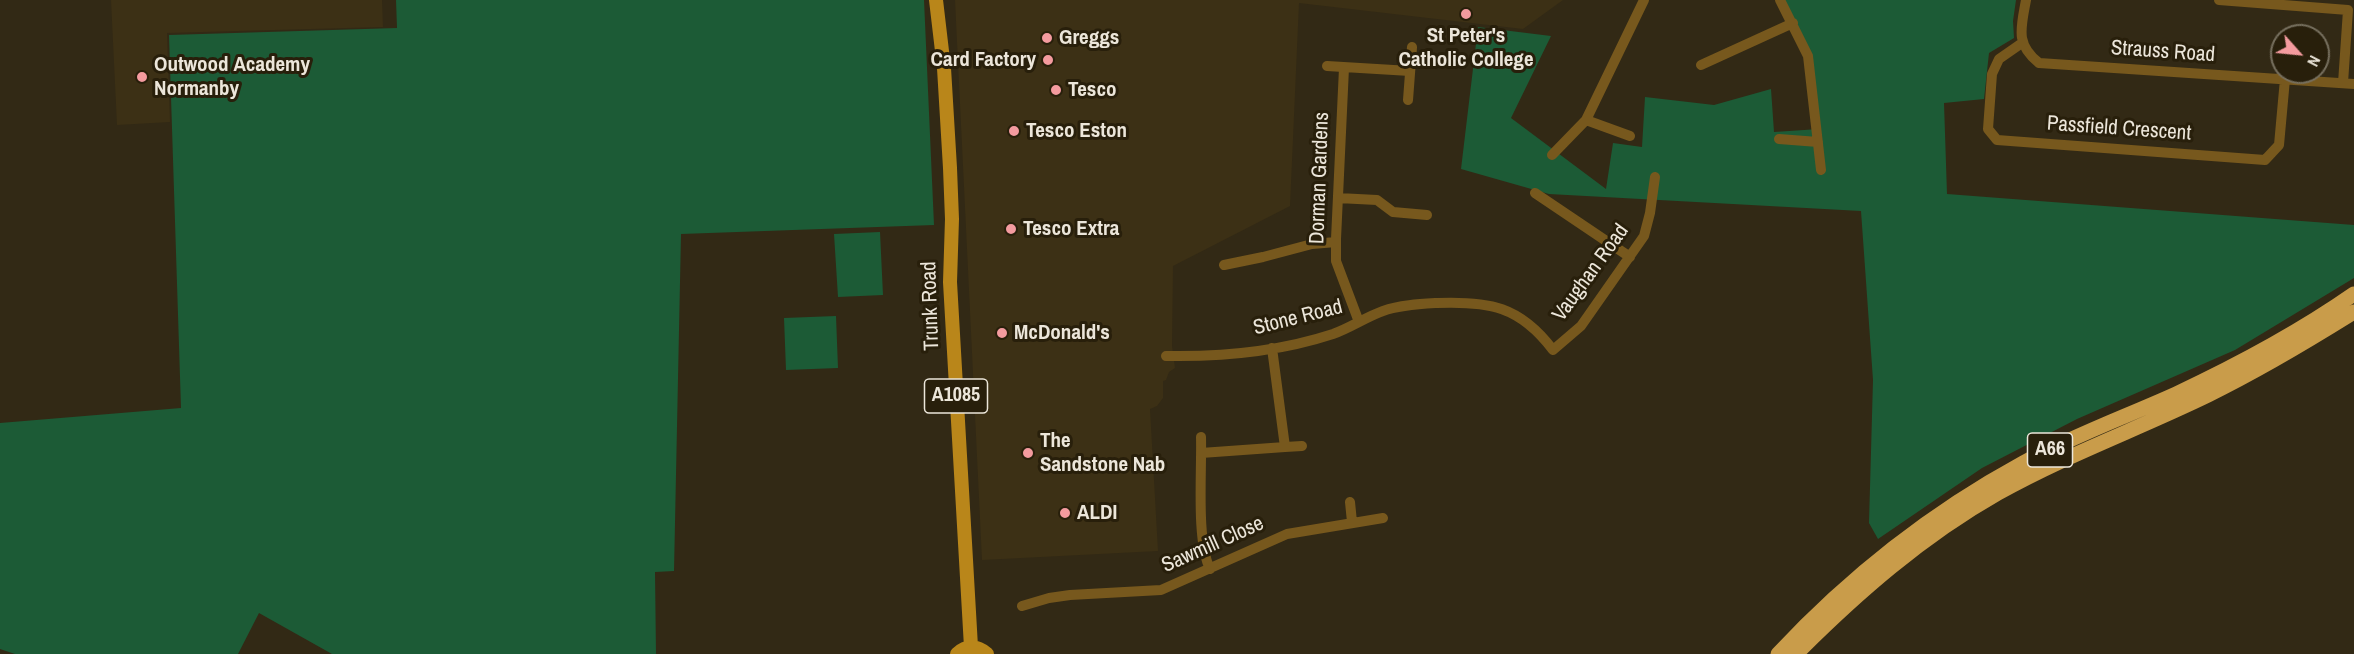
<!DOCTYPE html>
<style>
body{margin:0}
#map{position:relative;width:2354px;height:654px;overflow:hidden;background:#322915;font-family:"Archivo Narrow",sans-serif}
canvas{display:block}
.north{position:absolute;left:2270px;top:24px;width:60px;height:60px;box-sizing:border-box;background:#281f0b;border:2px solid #766f5e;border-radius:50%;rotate:117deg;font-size:16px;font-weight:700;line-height:24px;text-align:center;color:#ece6da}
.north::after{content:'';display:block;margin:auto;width:21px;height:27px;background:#f49b9f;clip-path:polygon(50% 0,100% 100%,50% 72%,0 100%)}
</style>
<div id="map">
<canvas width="2354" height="654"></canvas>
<div class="north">N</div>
</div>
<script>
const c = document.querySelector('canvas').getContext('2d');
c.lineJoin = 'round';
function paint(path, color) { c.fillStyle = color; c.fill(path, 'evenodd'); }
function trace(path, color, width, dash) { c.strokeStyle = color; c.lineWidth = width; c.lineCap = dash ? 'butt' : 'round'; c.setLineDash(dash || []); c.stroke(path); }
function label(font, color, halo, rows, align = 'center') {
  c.font = font + ' "Archivo Narrow",sans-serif'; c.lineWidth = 6; c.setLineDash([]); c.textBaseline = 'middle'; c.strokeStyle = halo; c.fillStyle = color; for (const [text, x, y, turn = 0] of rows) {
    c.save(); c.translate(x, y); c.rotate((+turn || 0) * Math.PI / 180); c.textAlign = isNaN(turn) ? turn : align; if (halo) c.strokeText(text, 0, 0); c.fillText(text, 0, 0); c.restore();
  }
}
const built = new Path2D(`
 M111,0H382L383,27L167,33L170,122L117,125Z
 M955,0H1563L1523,29L1299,3L1290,206L1173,266L1172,346L1175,368L1169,372L1166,380L1163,381V398L1157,406L1150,409L1158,551L982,560Z`);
const green = new Path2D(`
 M396,0H924L934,225L681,234L674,571L655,572L656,654H332L259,613L238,654H15L0,649V423L181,408L169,35L397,28Z
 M1782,0H2016L2013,21L2014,38L1989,53L1984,99L1944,103L1947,194L2354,225V278L2235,350L2077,419L1982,468L1878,539L1869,523L1873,380L1861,211L1549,194L1461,169L1478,27L1551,36L1511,118L1606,189L1613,143L1642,147L1645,97L1714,105L1771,89L1774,132L1819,129L1809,51Z
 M880,232L883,295L838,297L834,234Z
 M836,316L838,368L786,370L784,318Z`);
const minor = new Path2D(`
 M1780,0L1808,56L1821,170
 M2026,0C2021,28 2015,44 2039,63L2354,84
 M2219,0L2348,10L2343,83
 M2022,43L1999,59L1992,74L1988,129L1997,140L2265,160L2279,145L2285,79
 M1701,65L1793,23
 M1327,66L1410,71
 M1344,68L1336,239V261L1359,322
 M1408,100L1412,47
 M1586,120L1630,136
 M1779,139L1818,142
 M1552,155L1586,120L1644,0
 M1535,193L1630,257
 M1338,198L1377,200L1393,212L1427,215
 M1224,265L1263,257L1312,244L1336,242
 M1166,356C1220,357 1281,351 1333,334C1350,328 1366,317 1383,311C1400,305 1420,304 1437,303C1489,301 1520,306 1553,350L1581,326L1644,236L1650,213L1655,177
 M1201,437C1202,472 1196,540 1210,569
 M1285,447L1302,446
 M1201,453L1285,447L1272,348
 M1350,502L1352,522
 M1022,606L1049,598L1070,595L1161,590L1287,534L1383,518`);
const major = new Path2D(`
 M936,0L944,68L950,168L952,219L950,282L971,647
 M957,654C966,645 977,645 987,654`);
const highway = new Path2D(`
 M1778,654C1849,578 1931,513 2023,463C2072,436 2125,417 2176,394C2238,365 2298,333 2354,294
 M1796,654C1857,593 1922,536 1998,493C2066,455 2138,429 2208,395C2259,370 2306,342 2354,312`);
const markers = [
 [1466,14,6,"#f49b9f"],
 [1047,38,6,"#f49b9f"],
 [1048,60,6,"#f49b9f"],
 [142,77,6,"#f49b9f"],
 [1056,90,6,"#f49b9f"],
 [1014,131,6,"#f49b9f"],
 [1011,229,6,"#f49b9f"],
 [1002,333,6,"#f49b9f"],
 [1028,453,6,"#f49b9f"],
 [1065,513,6,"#f49b9f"]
];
const shields = [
 [956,396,63],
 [2050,450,45]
];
const shieldNames = [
 ["A1085",956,396],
 ["A66",2050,450]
];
const poiNames = [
 ["St Peter's",1466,36,"center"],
 ["Catholic College",1466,60,"center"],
 ["Greggs",1059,38],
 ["Card Factory",1036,60,"right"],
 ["Outwood Academy",154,65],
 ["Normanby",154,89],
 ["Tesco",1068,90],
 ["Tesco Eston",1026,131],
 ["Tesco Extra",1023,229],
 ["McDonald's",1014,333],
 ["The",1040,441],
 ["Sandstone Nab",1040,465],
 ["ALDI",1077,513]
];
const streetNames = [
 ["Strauss Road",2163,52,4],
 ["Passfield Crescent",2119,129,4],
 ["Dorman Gardens",1320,178,-88],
 ["Vaughan Road",1591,273,-54],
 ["Trunk Road",931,306,-92],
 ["Stone Road",1298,318,-14],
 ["Sawmill Close",1213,545,-24]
];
paint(built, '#3c3015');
paint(green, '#1c5b36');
trace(minor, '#77581d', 10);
trace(major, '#b9861a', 14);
trace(highway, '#c99c4a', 15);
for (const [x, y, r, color] of markers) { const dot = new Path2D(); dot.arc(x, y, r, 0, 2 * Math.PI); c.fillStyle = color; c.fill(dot); trace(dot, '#281f0b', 2); }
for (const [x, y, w] of shields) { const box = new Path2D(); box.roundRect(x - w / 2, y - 17, w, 34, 4.5); c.fillStyle = '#281f0b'; c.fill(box); trace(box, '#ece6da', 1.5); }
label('bold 20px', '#ece6da', null, shieldNames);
label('bold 21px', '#ece6da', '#281f0b', poiNames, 'left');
label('21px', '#ece6da', '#281f0b', streetNames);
</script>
